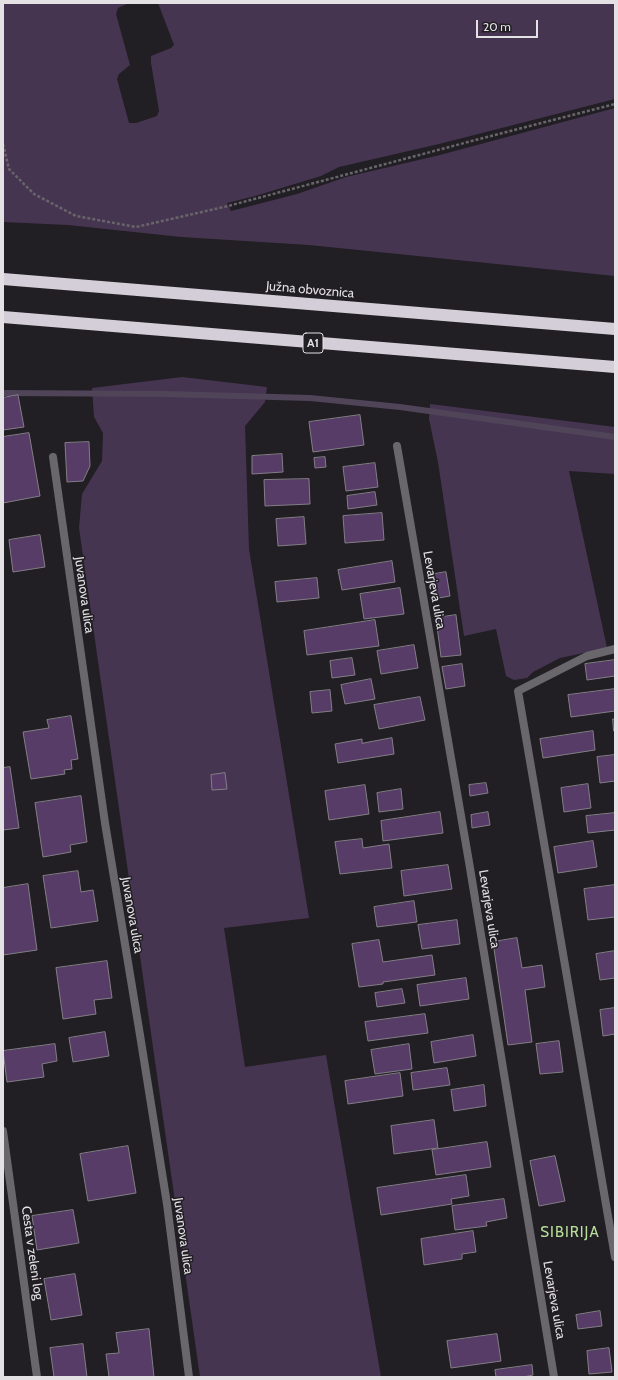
<!DOCTYPE html>
<meta charset="utf-8">
<style>
body{margin:0}
#map{position:relative;width:618px;height:1380px;overflow:hidden;background:#211e24;font-family:Cabin,sans-serif}
canvas{display:block}
.frame{position:absolute;inset:0;border:4px solid #e4e1e5;pointer-events:none}
.scale{position:absolute;left:476px;top:20px;width:62px;height:18px;box-sizing:border-box;border:2px solid #e4e1e5;border-top:0;padding-left:5px;font-size:12px;line-height:14px;white-space:nowrap;color:#e4e1e5;-webkit-text-stroke:3px #211e24;paint-order:stroke}
</style>
<div id="map">
<canvas width="618" height="1380"></canvas>
<div class="frame"></div>
<div class="scale">20 m</div>
</div>
<script>
const c = document.querySelector('canvas').getContext('2d');
c.lineJoin = 'round';
function paint(path, color) { c.fillStyle = color; c.fill(path, 'evenodd'); }
function trace(path, color, width, dash) { c.strokeStyle = color; c.lineWidth = width; c.lineCap = dash ? 'butt' : 'round'; c.setLineDash(dash || []); c.stroke(path); }
function label(font, color, halo, rows, align = 'center') {
  c.font = font + ' Cabin,sans-serif'; c.lineWidth = 3; c.setLineDash([]); c.textBaseline = 'middle'; c.strokeStyle = halo; c.fillStyle = color; for (const [text, x, y, turn = 0] of rows) {
    c.save(); c.translate(x, y); c.rotate((+turn || 0) * Math.PI / 180); c.textAlign = isNaN(turn) ? turn : align; if (halo) c.strokeText(text, 0, 0); c.fillText(text, 0, 0); c.restore();
  }
}
const green = new Path2D(`
 M3,3H129L118,8L116,14L130,65L119,74L117,79L129,123H136L157,116L159,111L151,63V56L171,48L174,45L158,3H615V99L439,144L339,167L321,176L255,196L227,203L231,211L297,194L346,177L440,155L615,108V276L309,245L181,237L68,225L3,222Z
 M182,377L267,387L265,402L245,426L249,549L309,918L224,928L245,1067L326,1055L381,1377H200L79,528L82,494L102,461L103,433L94,417L92,388Z
 M430,404L615,427V474L569,471L607,648L560,658L533,672L527,678L514,680L506,676L496,629L464,636L438,462L429,419Z`);
const stream = new Path2D(`
 M3,393L166,394L310,398L400,407L615,437`);
const building = new Path2D(`
 M18,395L24,427L3,430V398Z
 M360,415L364,445L313,452L309,422Z
 M29,433L40,496L3,503V437Z
 M89,442L90,466L83,481L67,482L65,443Z
 M282,454L283,472L252,474V456Z
 M325,457L326,467L315,468L314,458Z
 M375,463L378,487L346,491L343,467Z
 M309,479L310,504L265,506L264,480Z
 M375,492L377,505L348,509L347,496Z
 M382,513L384,540L345,543L343,516Z
 M304,517L306,544L278,546L276,519Z
 M40,535L45,567L13,572L9,540Z
 M392,561L395,582L342,590L338,570Z
 M446,572L450,596L433,599L429,575Z
 M317,578L319,598L277,602L275,582Z
 M400,588L404,614L364,619L360,594Z
 M456,615L461,655L441,657L436,618Z
 M375,620L379,646L307,655L304,631Z
 M414,645L418,668L381,674L377,651Z
 M352,658L355,675L332,678L330,661Z
 M615,660V676L587,680L585,664Z
 M462,664L465,686L446,689L442,667Z
 M371,679L375,699L345,704L341,685Z
 M615,689V711L571,717L568,695Z
 M330,690L332,711L312,713L310,692Z
 M420,697L425,720L379,729L374,705Z
 M71,716L78,759L71,760L72,769L64,770L65,774L31,779L23,732L49,728L47,720Z
 M613,719H615V731H614Z
 M593,731L595,750L543,758L540,739Z
 M392,738L394,754L338,763L335,744L362,739V743Z
 M615,755V781L600,783L597,757Z
 M10,767L19,828L3,830V768Z
 M225,773L227,789L212,790L211,775Z
 M486,783L488,793L470,796L469,785Z
 M588,784L591,808L564,812L561,788Z
 M365,785L369,814L329,820L325,791Z
 M401,789L403,809L379,812L377,793Z
 M81,796L87,842L70,845L71,852L43,857L35,803Z
 M440,812L443,833L383,841L381,821Z
 M488,812L490,825L472,828L471,815Z
 M615,813V830L588,833L586,816Z
 M362,839L363,848L389,844L392,868L340,874L335,842Z
 M593,841L597,867L558,873L554,847Z
 M448,865L452,889L404,896L401,871Z
 M78,871L81,892L93,890L98,921L51,928L43,876Z
 M28,884L37,950L3,955V888Z
 M615,885V917L588,920L584,889Z
 M414,901L417,922L377,927L374,907Z
 M457,920L460,944L422,949L418,925Z
 M517,938L522,968L542,965L545,987L525,990L532,1042L508,1045L493,942Z
 M379,940L383,962L432,955L435,975L383,982V984L359,987L352,944Z
 M615,951V978L600,980L596,954Z
 M107,961L112,998L94,1000L96,1014L63,1019L56,968Z
 M466,978L469,999L420,1006L417,985Z
 M402,989L405,1003L377,1007L375,993Z
 M615,1008V1034L603,1036L600,1010Z
 M425,1014L428,1033L368,1041L365,1022Z
 M105,1032L109,1056L73,1062L69,1038Z
 M473,1035L476,1056L434,1063L431,1042Z
 M559,1041L563,1072L540,1074L536,1044Z
 M55,1044L57,1061L42,1064L44,1077L7,1082L3,1051Z
 M409,1044L412,1069L375,1074L371,1050Z
 M447,1068L450,1085L413,1090L411,1073Z
 M400,1073L403,1096L348,1104L345,1081Z
 M484,1085L486,1106L454,1111L451,1090Z
 M434,1120L438,1148L394,1154L391,1126Z
 M487,1142L491,1167L436,1175L432,1150Z
 M128,1146L136,1193L88,1201L80,1154Z
 M555,1156L565,1201L539,1206L530,1161Z
 M466,1175L469,1196L451,1199L452,1204L381,1215L377,1188Z
 M504,1199L507,1218L486,1222L487,1226L455,1230L452,1206Z
 M73,1210L79,1243L37,1250L32,1216Z
 M473,1231L476,1252L462,1254V1259L424,1265L421,1239Z
 M75,1274L82,1315L51,1320L44,1279Z
 M600,1311L602,1326L578,1329L576,1315Z
 M149,1329L154,1377H109L106,1354L119,1353L116,1333Z
 M497,1334L501,1361L451,1368L447,1341Z
 M83,1344L87,1377H54L50,1348Z
 M609,1348L612,1372L589,1374L587,1351Z
 M532,1365L533,1375L523,1377H496L495,1370Z`);
const path = new Path2D(`
 M3,144L9,169L34,194L76,216L136,227L228,206L468,142L615,104`);
const street = new Path2D(`
 M397,446L469,862L554,1377
 M53,457L105,823L140,1035L167,1204L189,1377
 M615,649L587,656L518,691L615,1257
 M3,1131L37,1377`);
const highway = new Path2D(`
 M3,279L615,329
 M3,317L615,367`);
const shields = [
 [313,343,20]
];
const shieldNames = [
 ["A1",313,343]
];
const streetNames = [
 ["Južna obvoznica",310,290,5],
 ["Levarjeva ulica",434,590,80],
 ["Juvanova ulica",84,595,82],
 ["Levarjeva ulica",489,909,81],
 ["Juvanova ulica",132,915,80],
 ["Juvanova ulica",183,1236,82],
 ["Cesta v zeleni log",32,1253,82],
 ["Levarjeva ulica",554,1300,80]
];
const quarterNames = [
 ["SIBIRIJA",570,1233]
];
paint(green, '#463550');
trace(stream, '#504459', 6);
paint(building, '#563c67');
trace(building, '#837e86', 1);
trace(path, '#68656a', 2.5, [3, 2]);
trace(street, '#69676b', 8);
trace(highway, '#d3ced7', 12);
for (const [x, y, w] of shields) { const box = new Path2D(); box.roundRect(x - w / 2, y - 10, w, 20, 3); c.fillStyle = '#211e24'; c.fill(box); trace(box, '#e4e1e5', 1); }
label('bold 12px', '#e4e1e5', null, shieldNames);
label('13px', '#e4e1e5', '#211e24', streetNames);
c.letterSpacing = '1px';
label('15px', '#b8df9a', '#211e24', quarterNames);
c.letterSpacing = '0px';
</script>
